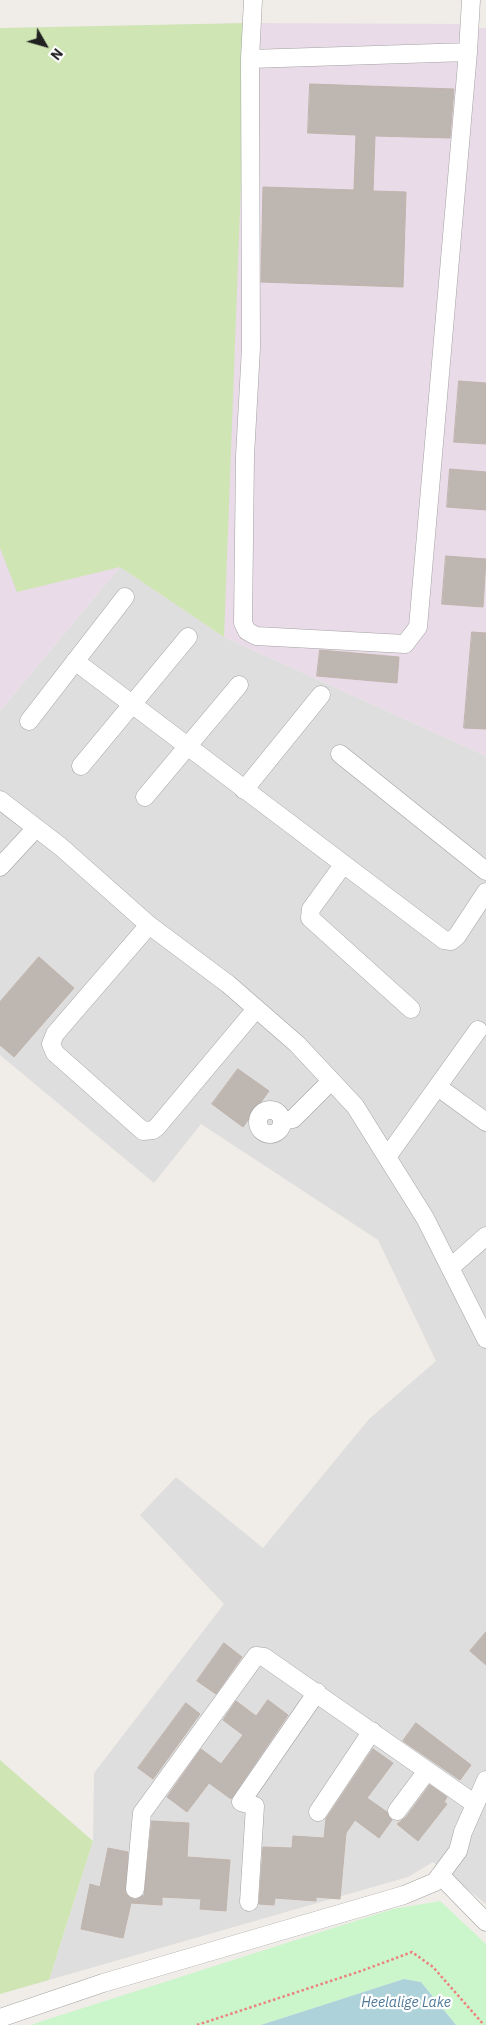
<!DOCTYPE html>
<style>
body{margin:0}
#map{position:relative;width:486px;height:2025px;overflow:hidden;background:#f0ede8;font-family:"IBM Plex Sans",sans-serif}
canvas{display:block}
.north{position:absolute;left:20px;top:20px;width:50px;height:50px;-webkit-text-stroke:4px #fff;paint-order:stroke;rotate:128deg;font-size:14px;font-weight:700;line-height:20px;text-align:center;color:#212121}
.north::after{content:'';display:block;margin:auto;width:18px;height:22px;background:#212121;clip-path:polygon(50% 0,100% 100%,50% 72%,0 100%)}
</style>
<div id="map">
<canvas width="486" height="2025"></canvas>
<div class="north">N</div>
</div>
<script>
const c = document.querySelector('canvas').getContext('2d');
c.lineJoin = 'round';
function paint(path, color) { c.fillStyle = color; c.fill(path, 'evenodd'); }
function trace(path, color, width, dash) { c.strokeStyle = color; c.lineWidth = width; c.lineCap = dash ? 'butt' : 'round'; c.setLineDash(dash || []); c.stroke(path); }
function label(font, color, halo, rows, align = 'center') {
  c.font = font + ' "IBM Plex Sans",sans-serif'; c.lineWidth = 4.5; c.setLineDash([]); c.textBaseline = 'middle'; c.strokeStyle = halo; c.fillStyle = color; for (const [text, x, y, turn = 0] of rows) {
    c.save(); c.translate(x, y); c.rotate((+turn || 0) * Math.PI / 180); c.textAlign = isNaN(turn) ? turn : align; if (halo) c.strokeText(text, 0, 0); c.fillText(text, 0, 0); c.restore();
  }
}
const residential = new Path2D(`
 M120,567L224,637L486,756V1904L433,1862L408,1877L49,1980L93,1841L94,1773L224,1604L140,1515L176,1477L263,1548L369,1419L436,1361L378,1240L201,1124L154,1183L0,1055V711Z`);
const industrial = new Path2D(`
 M247,23L477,24V28H486V756L224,637L120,567L0,711V30Z`);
const grass = new Path2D(`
 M247,23L224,637L120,567L17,592L0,548V28Z
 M0,1760L93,1841L49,1980L0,1994Z`);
const park = new Path2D(`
 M440,1901L486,1944V2025H456L421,1982L404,1979L261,2025H30L393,1909Z`);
const water = new Path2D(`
 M404,1979L421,1982L456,2025H261Z`);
const building = new Path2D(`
 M310,84L454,89L450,138L375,136L373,191L406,192L403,287L261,282L263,187L354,190L356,135L308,133Z
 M459,381L486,383V444L454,442Z
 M450,469L486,472V510L447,507Z
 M446,556L486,559L483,607L442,604Z
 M472,632L486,633V729L464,728Z
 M320,650L399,657L397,683L317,676Z
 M39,957L74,988L14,1057L0,1045V1002Z
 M238,1069L269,1091L243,1127L212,1104Z
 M486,1632V1665L470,1651Z
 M224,1643L242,1657L216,1694L197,1681Z
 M268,1700L288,1715L231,1799L209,1783L187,1812L167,1797L201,1749L221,1764L243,1735L223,1720L236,1701L256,1716Z
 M186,1703L200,1714L153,1779L138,1768Z
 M416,1723L471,1765L460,1780L403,1741Z
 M373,1749L393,1763L367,1798L387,1812L392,1820L379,1838L355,1820L346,1833L340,1899L316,1897V1901L275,1898L274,1905L259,1904L263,1847L292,1848L293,1836L324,1838L326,1819Z
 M430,1785L447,1797L444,1802L447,1804L418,1841L397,1824L406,1817Z
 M152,1821L189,1823L187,1857L230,1860L226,1911L200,1909L201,1899L162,1897V1905L131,1903L123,1938L81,1929L90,1884L100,1887L108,1848L128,1852L126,1894L135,1900L144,1895Z`);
const path = new Path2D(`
 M197,2025L361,1971L412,1952L433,1967L484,2025`);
const minor = new Path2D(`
 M468,52L250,59L251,348L245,456L243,623L247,631L256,636L405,644L418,627L468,52L471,0
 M250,59L253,0
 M75,661L444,940L451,941L457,936L486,892
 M29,721L125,597
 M340,754L486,871
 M81,766L188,637
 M244,790L321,695
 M145,797L239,685
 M0,800L61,847L149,925L228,984L297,1044L355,1106L425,1218L486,1339
 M343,865L311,909L310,918L411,1009
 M0,867L36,828
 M149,925L55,1034L51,1044L55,1053L143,1131L153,1130L157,1127L256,1009
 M438,1087L486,1122
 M258 1122a12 12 0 1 1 24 0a12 12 0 1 1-24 0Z
 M282,1121L293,1119L331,1081
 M387,1157L478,1030
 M450,1268L486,1236
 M397,1811L427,1771
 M318,1812L372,1731
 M440,1875L486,1922
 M135,1889L142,1813L256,1656L264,1657L475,1804
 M249,1902L255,1806L241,1802L317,1692
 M0,2018L103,1983L404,1895L435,1882L458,1851L463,1832L486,1780`);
const waterNames = [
 ["Heelalige Lake",406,2003]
];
paint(residential, '#dfdede');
paint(industrial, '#e9dbe7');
paint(grass, '#cfe5b4');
paint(park, '#cbf5cb');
paint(water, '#add2d9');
paint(building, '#bdb6b1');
trace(building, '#c1b4ac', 1);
trace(minor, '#a2a2a2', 19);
trace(path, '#ed817d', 2.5, [2.5, 2.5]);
trace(minor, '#fff', 18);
label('italic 14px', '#4f7899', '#fff', waterNames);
</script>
